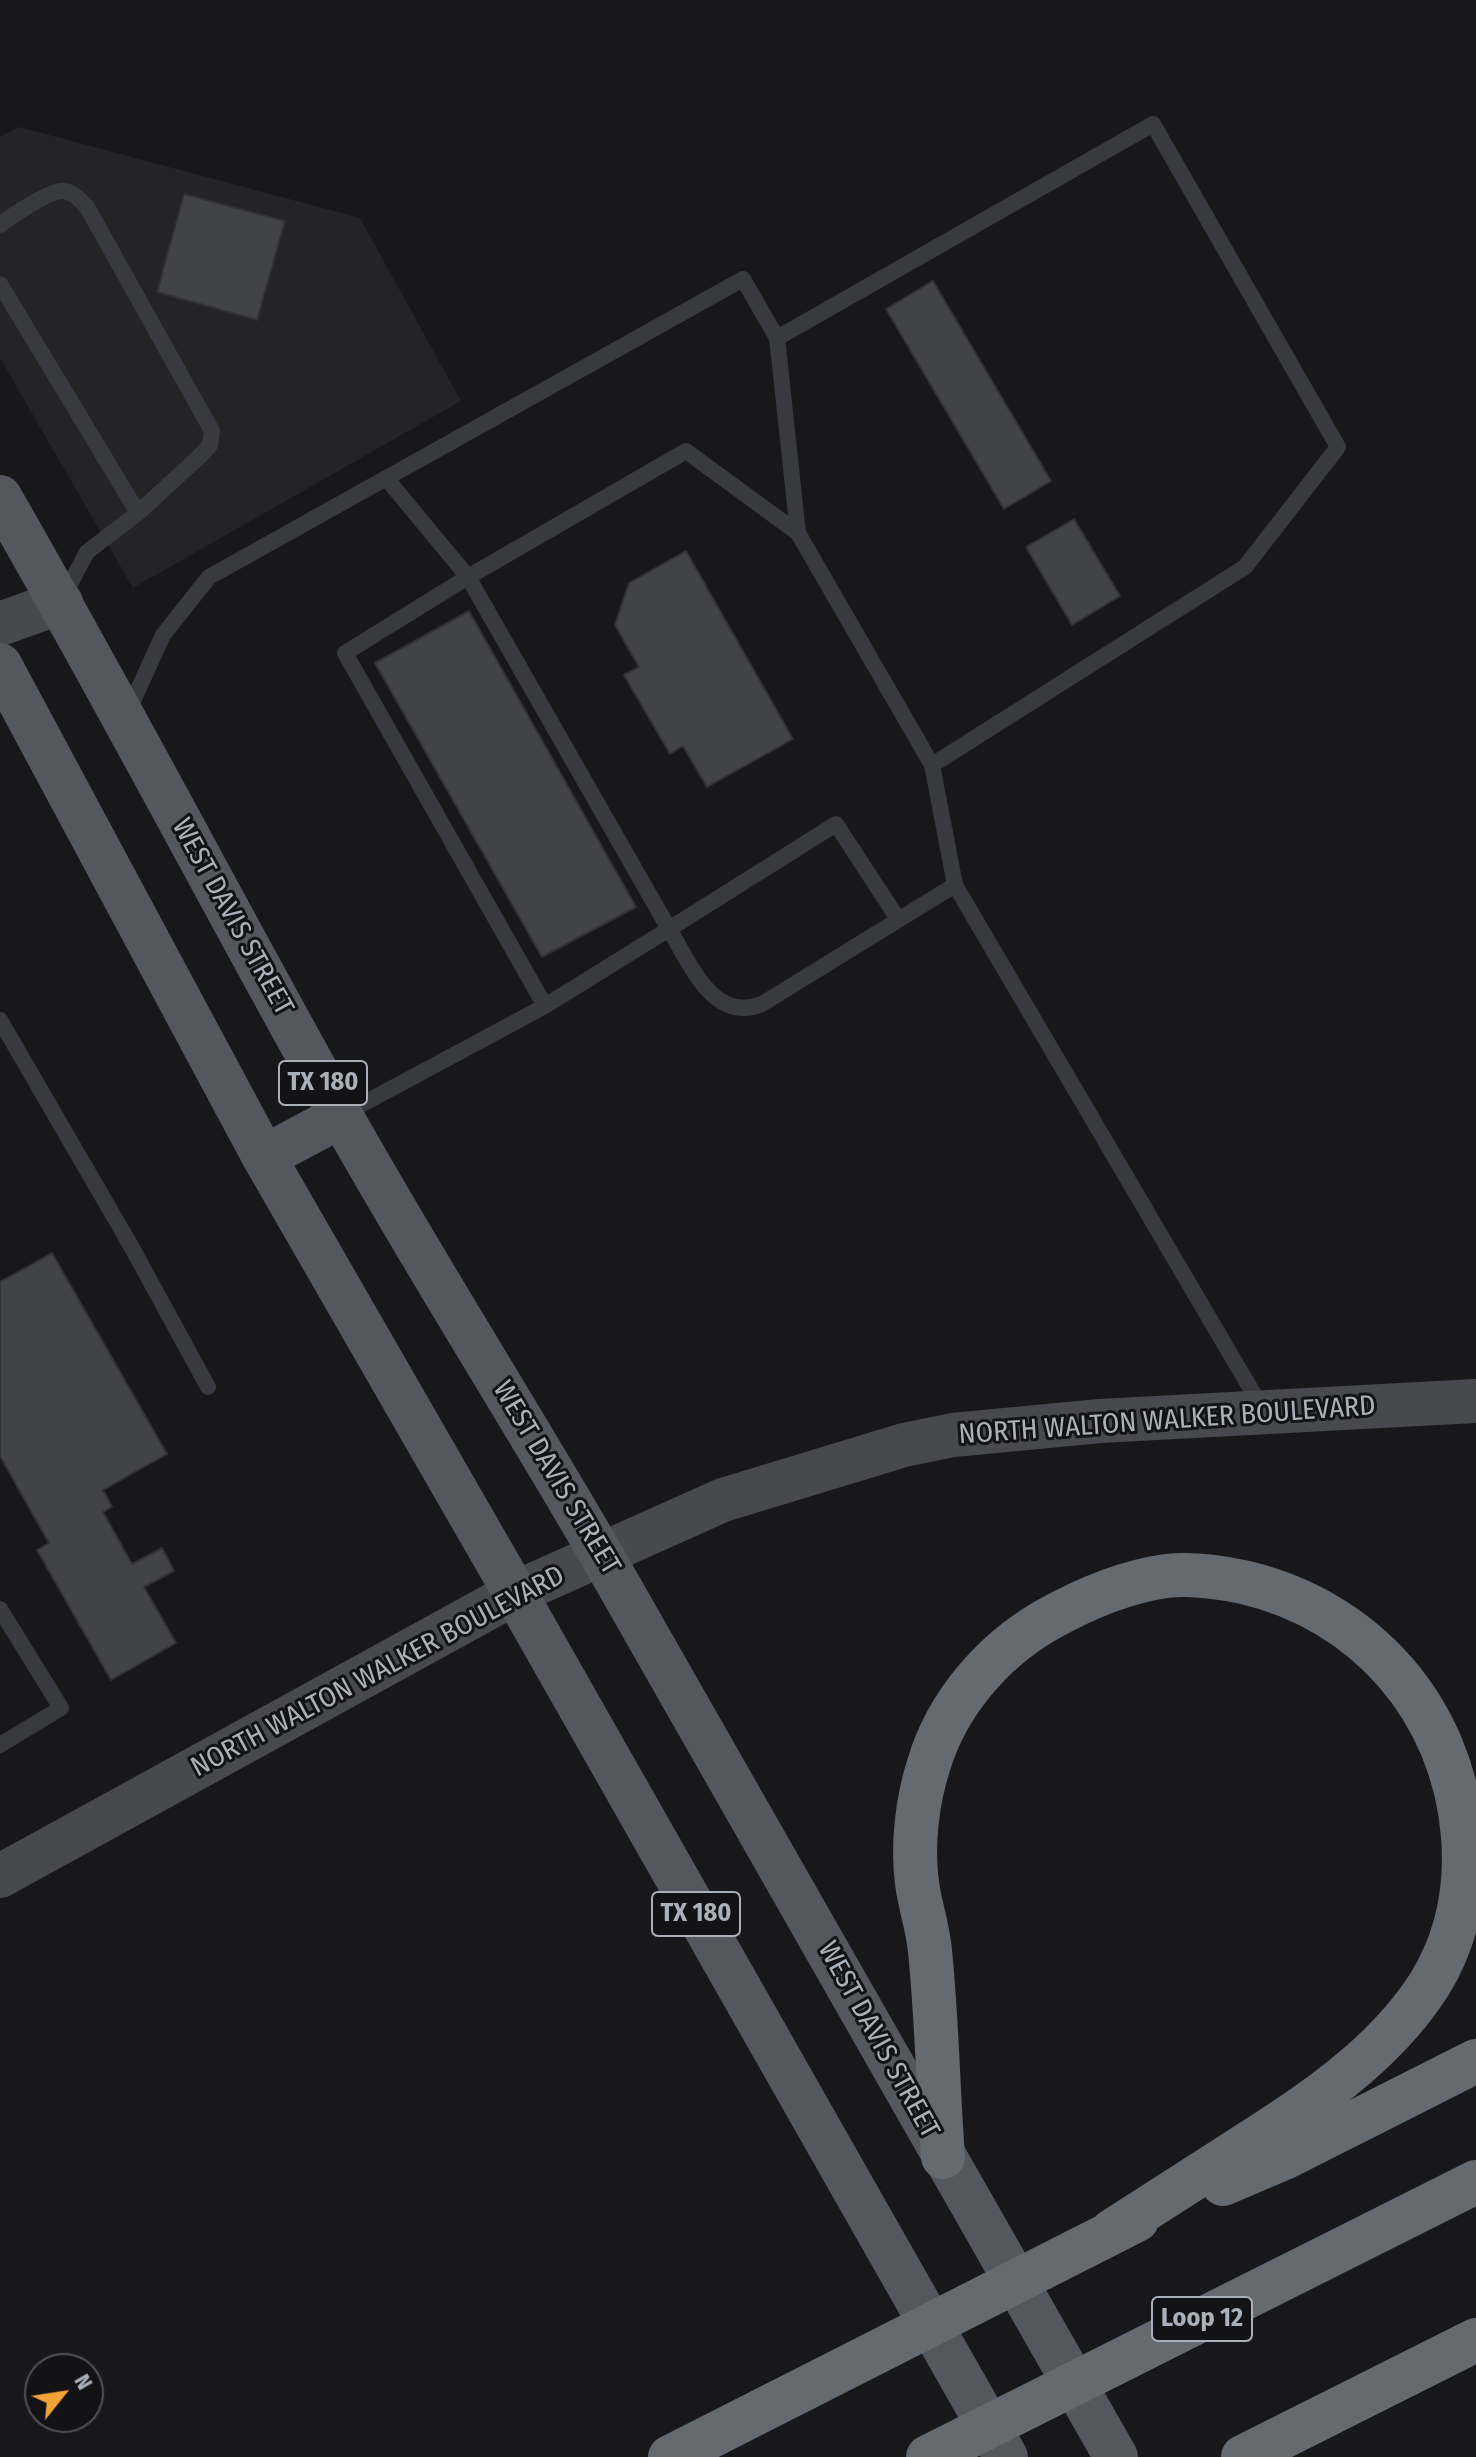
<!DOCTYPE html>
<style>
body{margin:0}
#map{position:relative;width:1476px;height:2457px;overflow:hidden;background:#18181a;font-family:"Fira Sans Condensed",sans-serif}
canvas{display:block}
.north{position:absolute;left:24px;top:2353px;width:80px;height:80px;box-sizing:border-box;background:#131315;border:2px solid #4f5257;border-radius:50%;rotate:60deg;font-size:22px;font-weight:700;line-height:32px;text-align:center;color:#aab0ba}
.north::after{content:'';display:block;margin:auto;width:28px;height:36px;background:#f2a337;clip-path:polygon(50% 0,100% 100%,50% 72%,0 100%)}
</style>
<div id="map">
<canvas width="1476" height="2457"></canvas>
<div class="north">N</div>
</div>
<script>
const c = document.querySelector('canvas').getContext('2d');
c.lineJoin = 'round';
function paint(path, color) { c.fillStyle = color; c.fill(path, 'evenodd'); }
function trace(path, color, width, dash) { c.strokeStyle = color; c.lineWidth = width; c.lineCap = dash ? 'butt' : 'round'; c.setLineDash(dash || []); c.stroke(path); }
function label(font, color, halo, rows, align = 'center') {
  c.font = font + ' "Fira Sans Condensed",sans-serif'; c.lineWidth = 6; c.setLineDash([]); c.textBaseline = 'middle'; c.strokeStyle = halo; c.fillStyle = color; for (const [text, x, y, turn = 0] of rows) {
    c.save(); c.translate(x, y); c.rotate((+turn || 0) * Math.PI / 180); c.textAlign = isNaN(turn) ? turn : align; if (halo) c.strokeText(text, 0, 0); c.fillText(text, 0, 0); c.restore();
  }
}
const built = new Path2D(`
 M19,127L360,218L461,401L133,588L0,358V137Z`);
const building = new Path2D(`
 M184,194L285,221L257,320L157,292Z
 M933,281L1051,481L1004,509L886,309Z
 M1074,519L1120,596L1072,625L1026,547Z
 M686,551L793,739L707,787L683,746L670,754L624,675L639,667L615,625L629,583Z
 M469,611L636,907L542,957L375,663Z
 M52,1253L167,1454L103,1490L112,1507L103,1512L132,1564L162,1548L174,1571L144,1587L176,1643L111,1680L37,1550L49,1543L0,1456V1282Z`);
const lane = new Path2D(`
 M0,225C11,216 48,192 61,191C72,190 80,200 87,207L212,431L210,445L200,456L138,513
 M0,284L138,513L87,552L63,597
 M777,338L798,533
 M386,478L468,577L669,929L836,824L898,919
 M127,714L163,635L209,577L743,279L777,338L1153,124L1338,447L1245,567L932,765L955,885L762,1004C713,1024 690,963 669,929L545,1006L344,1114
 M955,885L1262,1408
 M545,1006L345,653L468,577L686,451L798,533L932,765
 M0,1020L131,1246L208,1387
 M0,1609L61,1708L0,1745`);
const secondary = new Path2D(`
 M0,624L61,602
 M0,1876L515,1593L723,1500L904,1445L953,1435L1100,1421L1476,1401`);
const primary = new Path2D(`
 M0,497C117,700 225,908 339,1112C424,1264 518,1410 605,1561C777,1859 944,2159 1116,2457
 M0,665L264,1157L515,1593L1006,2457
 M264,1157L341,1116`);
const highway = new Path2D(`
 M943,2157C938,2089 937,2019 930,1951C928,1928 920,1906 917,1883C912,1845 917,1801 929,1764C947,1704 992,1652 1045,1621C1082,1600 1124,1582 1166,1576C1191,1573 1219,1577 1243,1582C1366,1610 1453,1710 1463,1836C1467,1888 1457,1940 1429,1985C1382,2058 1307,2106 1235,2152C1194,2178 1153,2205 1112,2231
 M1223,2184L1284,2158L1476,2061
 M670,2457L1137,2220
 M928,2457L1476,2182
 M1243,2457L1476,2340`);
const shields = [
 [323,1083,88],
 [696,1914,88],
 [1202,2319,100]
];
const shieldNames = [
 ["TX 180",323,1083],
 ["TX 180",696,1914],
 ["Loop 12",1202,2319]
];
const streetNames = [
 ["WEST DAVIS STREET",232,917,61],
 ["NORTH WALTON WALKER BOULEVARD",1167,1421,-4],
 ["WEST DAVIS STREET",556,1478,59],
 ["NORTH WALTON WALKER BOULEVARD",378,1672,-28],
 ["WEST DAVIS STREET",878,2040,61]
];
paint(built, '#242427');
paint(building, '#424347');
trace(building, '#323236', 2);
trace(lane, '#393a3f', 16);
trace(secondary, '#47494f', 44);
trace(primary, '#55575e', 44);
trace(highway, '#656970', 44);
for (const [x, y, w] of shields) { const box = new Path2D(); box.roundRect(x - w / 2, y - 22, w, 44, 6); c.fillStyle = '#131315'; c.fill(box); trace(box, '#aab0ba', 2); }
label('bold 26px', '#aab0ba', null, shieldNames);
label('28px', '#aab0ba', '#131315', streetNames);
</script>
